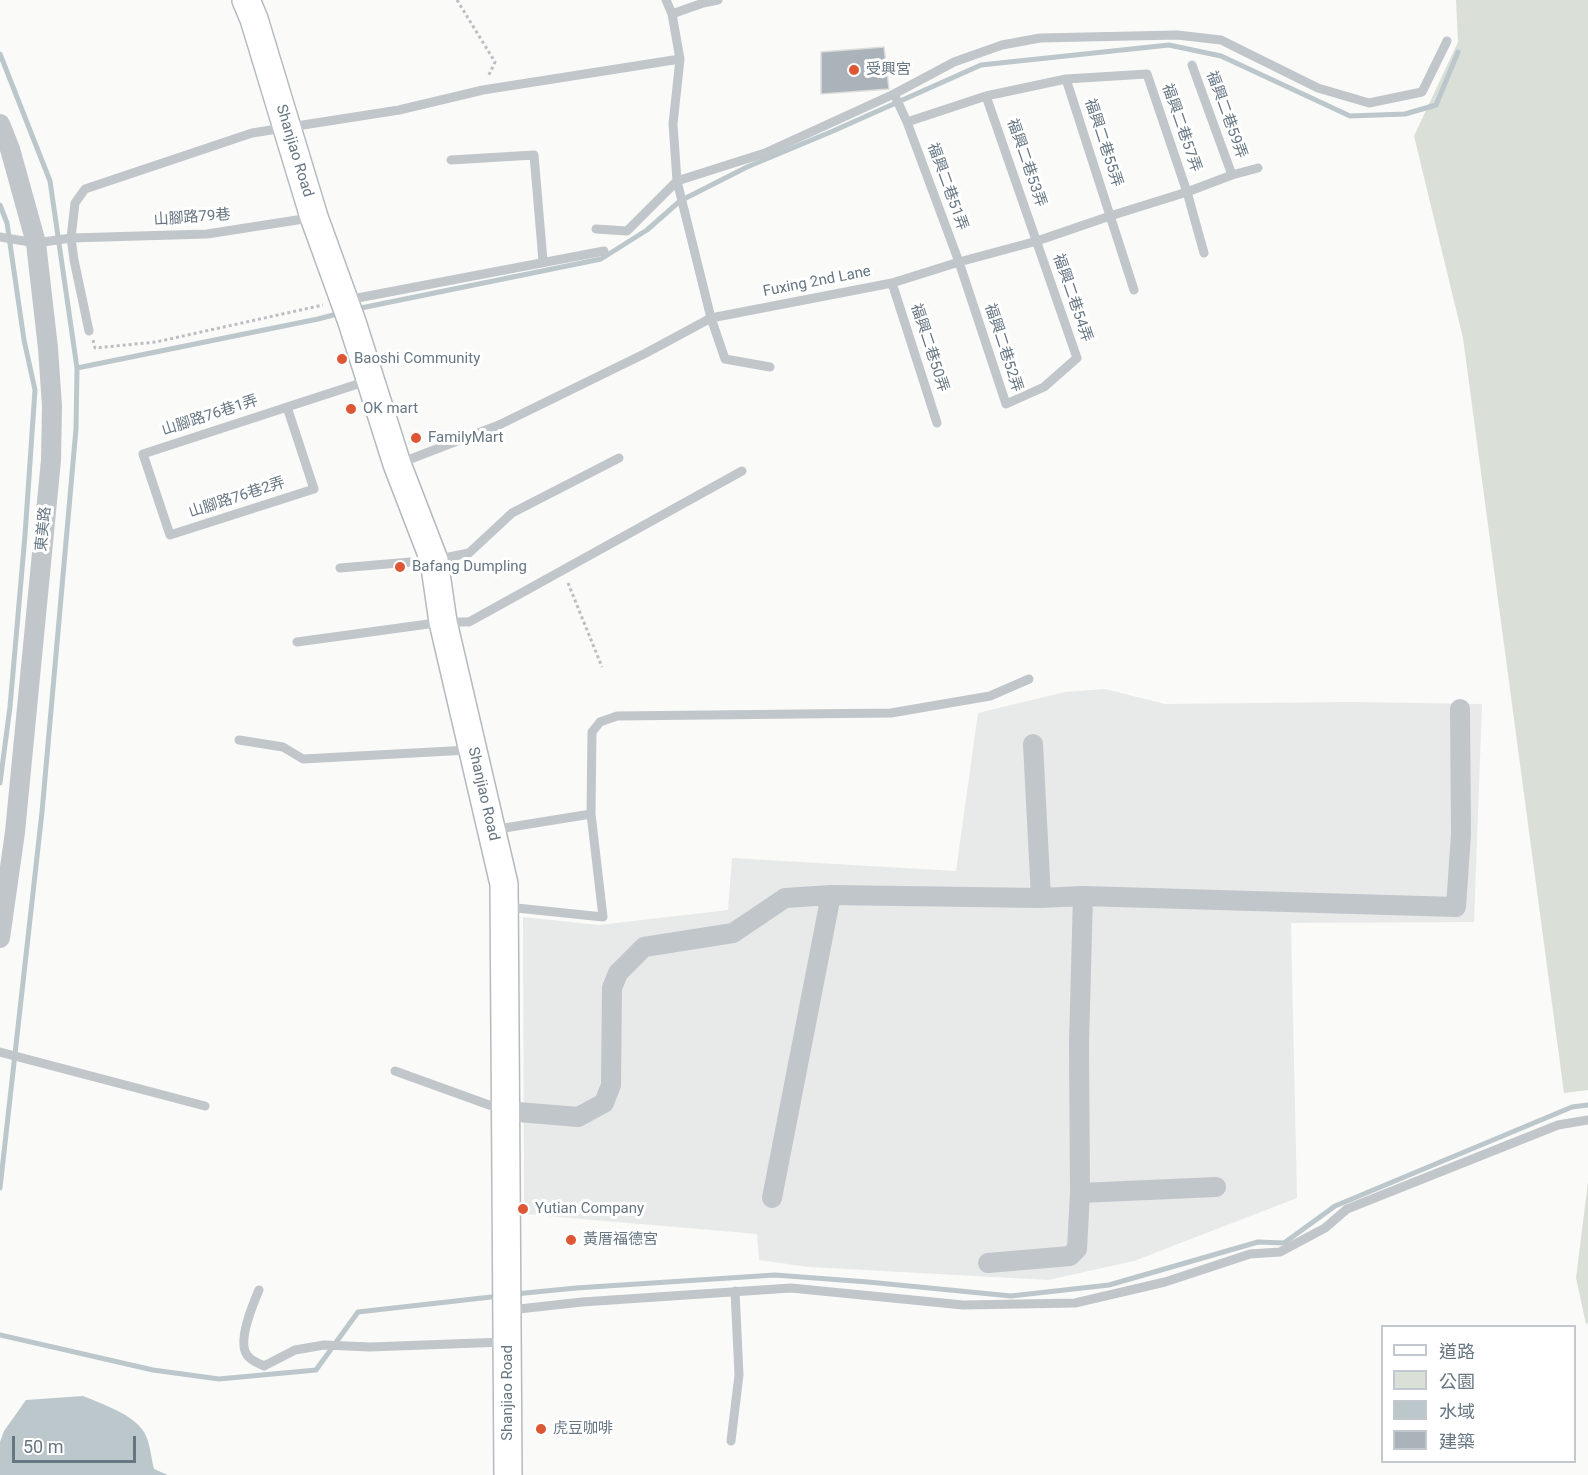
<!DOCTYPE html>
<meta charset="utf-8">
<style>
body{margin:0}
#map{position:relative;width:1588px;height:1475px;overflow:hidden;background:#fafaf8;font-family:Roboto,"Noto Sans TC",sans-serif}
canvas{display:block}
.legend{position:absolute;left:1381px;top:1325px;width:195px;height:138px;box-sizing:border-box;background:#fff;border:2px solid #c2c8cd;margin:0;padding:8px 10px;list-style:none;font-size:18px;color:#667682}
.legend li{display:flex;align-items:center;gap:12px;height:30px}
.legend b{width:30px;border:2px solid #c2c8cd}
.scale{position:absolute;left:12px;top:1436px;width:124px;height:27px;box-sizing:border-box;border:3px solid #667682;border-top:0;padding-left:8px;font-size:18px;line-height:21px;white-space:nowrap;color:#667682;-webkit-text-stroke:4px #fff;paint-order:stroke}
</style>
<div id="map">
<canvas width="1588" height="1475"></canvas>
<ul class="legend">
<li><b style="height:8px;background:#fff"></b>道路</li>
<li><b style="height:16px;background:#dadfd7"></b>公園</li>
<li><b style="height:16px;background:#bbc7cb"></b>水域</li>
<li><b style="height:16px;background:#aab3b9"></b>建築</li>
</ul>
<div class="scale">50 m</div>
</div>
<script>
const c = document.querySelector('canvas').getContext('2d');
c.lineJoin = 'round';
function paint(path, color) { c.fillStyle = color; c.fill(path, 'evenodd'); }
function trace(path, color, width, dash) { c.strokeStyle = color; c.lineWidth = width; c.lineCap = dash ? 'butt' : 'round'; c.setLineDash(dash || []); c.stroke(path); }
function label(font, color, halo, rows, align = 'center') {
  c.font = font + ' Roboto,"Noto Sans TC",sans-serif'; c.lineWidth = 6; c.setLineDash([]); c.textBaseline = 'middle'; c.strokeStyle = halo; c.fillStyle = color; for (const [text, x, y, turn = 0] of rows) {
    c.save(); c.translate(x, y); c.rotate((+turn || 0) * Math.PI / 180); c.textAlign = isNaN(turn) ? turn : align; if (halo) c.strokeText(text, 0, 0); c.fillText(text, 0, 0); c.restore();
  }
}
const built = new Path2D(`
 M1105,689L1165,704L1351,702L1482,704L1474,922L1291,923L1297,1198L1134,1261L1048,1280L809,1267L759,1260L757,1234L524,1214L523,917L599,925L728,910L732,858L956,871L978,713L1065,692Z`);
const green = new Path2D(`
 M1456,0H1588V1090L1564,1093L1463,338L1414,136L1458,42Z
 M1588,1182V1323L1586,1324L1576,1278Z`);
const water = new Path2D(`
 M83,1396C102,1404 133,1414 144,1432C150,1442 151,1457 154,1469L168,1475H0V1442L4,1431L26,1400Z`);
const stream = new Path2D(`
 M0,54L50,181L77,368L76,429L42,812L0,1188
 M0,205L7,223L24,340L35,390L25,535L10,707L0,783
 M356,309L601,259L647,230L680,201L747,167L833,131L981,65L1169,45L1221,56L1350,116L1405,114L1436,105L1458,52
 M77,368L318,319L341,313
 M515,1294L576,1288L775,1275L868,1282L1011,1296L1109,1285L1258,1242L1284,1243L1335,1206L1572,1107L1588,1105
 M0,1335L153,1370L219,1379L316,1370L358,1312L500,1296`);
const building = new Path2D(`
 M884,47L889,89L821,94V52Z`);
const path = new Path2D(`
 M457,0L495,62L488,77
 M93,340L95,348L156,342L323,305
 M568,583L602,667`);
const service = new Path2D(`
 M666,0L672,14L680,59L673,124L677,181L711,318L725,359L770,367
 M672,14L703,3L718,0
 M1192,65L1232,175
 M1066,79L1134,290
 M894,94L907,122L959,262L1006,404L1044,387L1077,358L986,96
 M907,122L986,96L1066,79L1147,74L1187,192L1204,253
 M451,160L534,155L543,261
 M596,229L627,231L677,181L765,153L894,94L954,62L1002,45L1040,38L1177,35L1221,40L1318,88L1369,103L1422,92L1447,41
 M0,237L36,243L71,238L207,234L310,218
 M892,283L937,423
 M347,300L604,251
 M89,331L74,260L71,238L75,203L85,189L252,133L399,110L483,90L680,59
 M287,407L314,489L170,535L143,454L367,381
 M400,463L499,425L646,353L711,318L892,283L959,262L1037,241L1110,216L1187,192L1232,175L1258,168
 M340,568L434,560L469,553L512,513L619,458
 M297,642L443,622H469L742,471
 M239,740L283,747L303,759L469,750
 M492,830L591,814
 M507,907L603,917L591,814L592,732L600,722L617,716L891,713L990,696L1029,679
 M0,1052L205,1106
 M395,1071L503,1110
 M259,1290C253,1304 237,1341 247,1355C251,1361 258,1363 264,1366L295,1350L324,1345L370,1347L505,1342
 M510,1310L582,1302L791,1288L963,1305L1075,1303L1165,1282L1250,1254L1280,1252L1325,1228L1347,1209L1558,1125L1588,1120
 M731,1441L739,1375L735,1291`);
const minor = new Path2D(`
 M0,124L10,149L36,243L48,348L52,406L51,460L15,832L0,938
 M1033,744L1041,898
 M506,1111L578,1117L604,1103L611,1085L612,988L618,973L644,947L733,933L785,898L831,895L1041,898L1083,896L1456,907L1461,834L1460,709
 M1080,1193L1216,1187
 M772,1198L831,895
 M988,1263L1070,1256L1077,1249L1080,1193L1079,1043L1083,896`);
const secondary = new Path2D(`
 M246,0L254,19L314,217L352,322L397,464L434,560L443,622L504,884L508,1475`);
const markers = [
 [854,70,6,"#dd5735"],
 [342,359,6,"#dd5735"],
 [351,409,6,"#dd5735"],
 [416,438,6,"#dd5735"],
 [400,567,6,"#dd5735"],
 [523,1209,6,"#dd5735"],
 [571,1240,6,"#dd5735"],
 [541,1429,6,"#dd5735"]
];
const poiNames = [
 ["受興宮",866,70],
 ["Baoshi Community",354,359],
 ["OK mart",363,409],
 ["FamilyMart",428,438],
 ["Bafang Dumpling",412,567],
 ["Yutian Company",535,1209],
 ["黃厝福德宮",583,1240],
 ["虎豆咖啡",553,1429]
];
const streetNames = [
 ["福興二巷59弄",1226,115,70],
 ["福興二巷57弄",1181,128,71],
 ["福興二巷55弄",1103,143,72],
 ["Shanjiao Road",294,151,73],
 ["福興二巷53弄",1026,163,71],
 ["福興二巷51弄",947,187,70],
 ["山腳路79巷",192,218,-4],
 ["Fuxing 2nd Lane",817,282,-11],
 ["福興二巷54弄",1072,298,71],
 ["福興二巷50弄",929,348,72],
 ["福興二巷52弄",1003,348,72],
 ["山腳路76巷1弄",210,416,-18],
 ["山腳路76巷2弄",237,498,-18],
 ["東美路",44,529,-84],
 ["Shanjiao Road",483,794,77],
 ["Shanjiao Road",508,1393,-90]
];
paint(built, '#e8e9e9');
paint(green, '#dadfd7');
paint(water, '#bbc7cb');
trace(stream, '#bbc7cb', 5);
paint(building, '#aab3b9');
trace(building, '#dcdcda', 1.5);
trace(secondary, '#b4babe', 30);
trace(path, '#bcbfc2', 3, [3, 3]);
trace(service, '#c1c6ca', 9);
trace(minor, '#c1c6ca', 20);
trace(secondary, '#fff', 27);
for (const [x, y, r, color] of markers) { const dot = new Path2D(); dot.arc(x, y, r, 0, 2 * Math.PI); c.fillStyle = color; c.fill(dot); trace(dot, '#fff', 2); }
label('15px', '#667682', '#fff', poiNames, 'left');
label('15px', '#667682', '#fff', streetNames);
</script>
